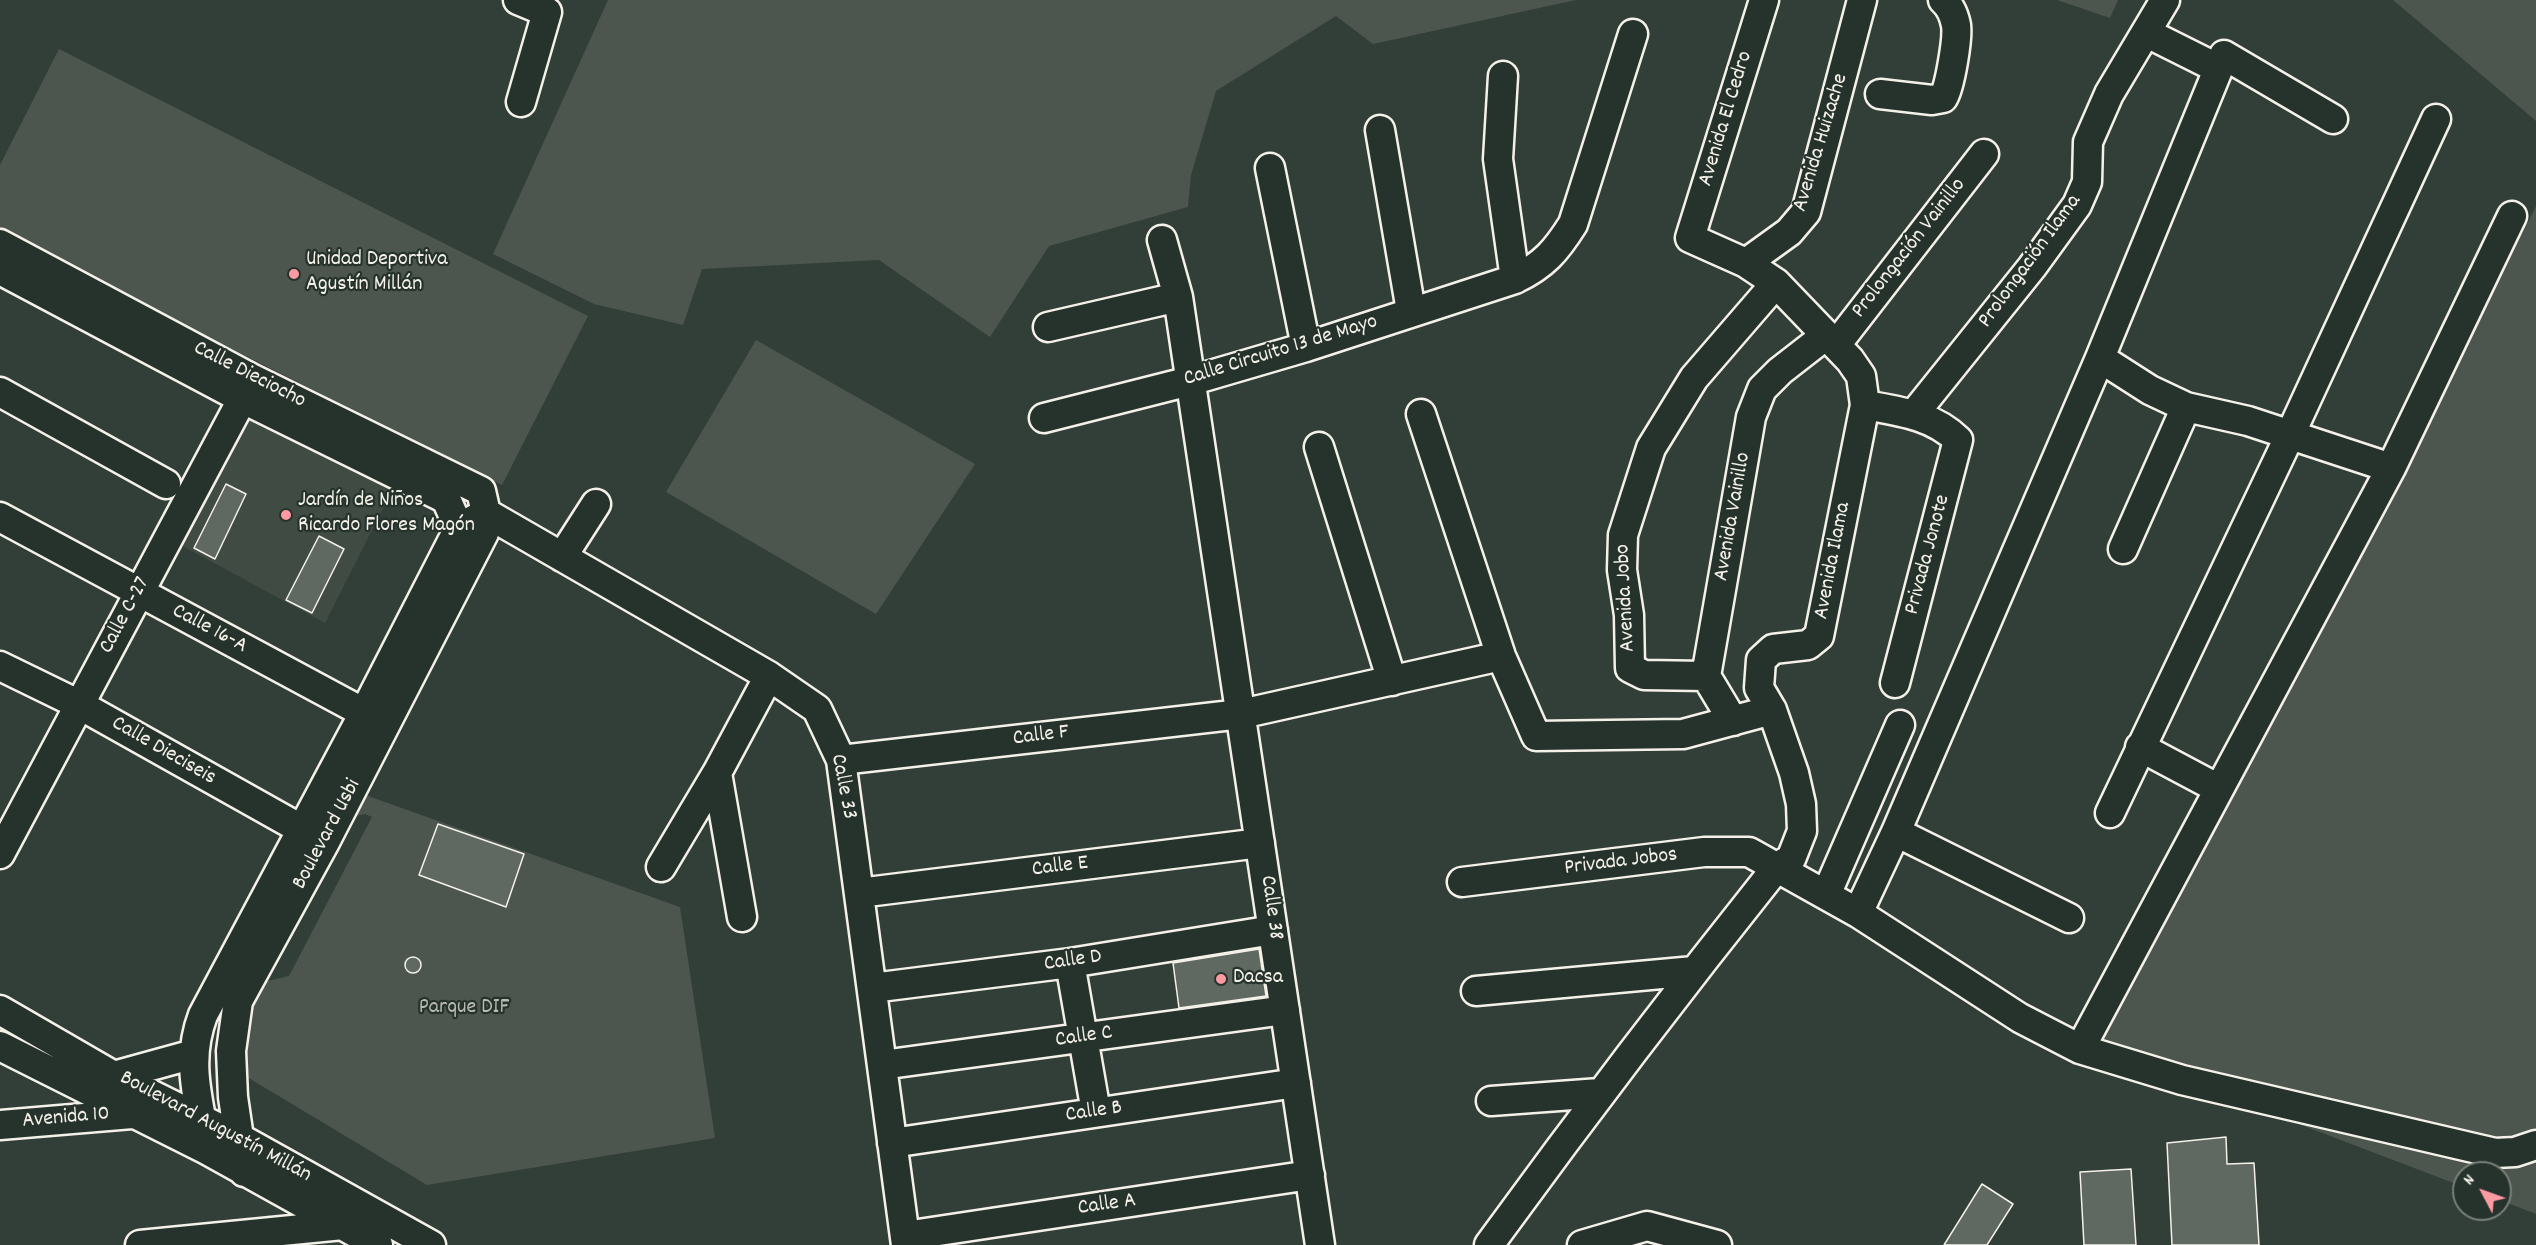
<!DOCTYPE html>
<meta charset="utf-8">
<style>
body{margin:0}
#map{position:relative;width:2536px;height:1245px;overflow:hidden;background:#323e38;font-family:Dekko,sans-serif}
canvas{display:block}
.north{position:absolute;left:2452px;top:1161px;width:60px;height:60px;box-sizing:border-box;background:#26332d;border:2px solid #787f78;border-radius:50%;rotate:311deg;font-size:16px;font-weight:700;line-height:24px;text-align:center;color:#f4f1e8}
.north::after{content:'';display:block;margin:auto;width:21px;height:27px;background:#ff9aa2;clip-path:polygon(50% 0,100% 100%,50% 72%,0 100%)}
</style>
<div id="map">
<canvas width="2536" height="1245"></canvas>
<div class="north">N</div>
</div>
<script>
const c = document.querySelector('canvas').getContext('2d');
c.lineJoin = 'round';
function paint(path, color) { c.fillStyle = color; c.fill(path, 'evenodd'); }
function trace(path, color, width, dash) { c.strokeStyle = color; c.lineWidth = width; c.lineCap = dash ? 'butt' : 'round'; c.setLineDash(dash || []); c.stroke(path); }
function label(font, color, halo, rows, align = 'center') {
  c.font = font + ' Dekko,sans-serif'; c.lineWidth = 4.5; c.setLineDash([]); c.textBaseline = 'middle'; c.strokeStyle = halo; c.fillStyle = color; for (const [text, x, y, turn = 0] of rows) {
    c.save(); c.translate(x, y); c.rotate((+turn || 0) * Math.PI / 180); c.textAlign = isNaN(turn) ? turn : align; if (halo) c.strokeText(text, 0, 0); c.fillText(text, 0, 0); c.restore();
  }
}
const built = new Path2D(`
 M248,414L394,487L325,623L177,543Z`);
const green = new Path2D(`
 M608,0H1576L1373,44L1336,16L1216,91L1191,175L1188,207L1049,246L990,337L879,260L702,269L683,325L594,304L493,254Z
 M2057,0H2118L2110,18Z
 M2393,0H2536V121Z
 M59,49L588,316L502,485L0,232V165Z
 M2536,206V1214L2500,1200V1173H2464V1187L2094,1046L2405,469Z
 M756,340L975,464L876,614L666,492Z
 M354,791L680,907L715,1138L427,1185L242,1074L238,1049L255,984L289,976L372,817L365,814L349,817Z`);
const building = new Path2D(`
 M226,484L246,494L215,559L194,548Z
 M319,536L344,549L312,613L286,600Z
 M438,824L524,854L506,907L419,875Z
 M1259,949L1266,996L1179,1008L1173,963Z
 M405 965a8 8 0 1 1 16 0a8 8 0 1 1-16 0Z
 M2226,1137L2227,1164L2254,1163L2259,1245H2172L2167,1143Z
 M2131,1169L2136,1245H2084L2080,1172Z
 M1982,1184L2013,1204L1987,1245H1944Z`);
const minor = new Path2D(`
 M518,0L547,12L521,102
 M2147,33L2217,68
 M1503,76L1498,159L1515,279
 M1880,94L1932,100L1943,98C1950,87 1958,38 1956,25C1954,15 1950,6 1943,0
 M1380,130L1411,311
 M1270,168L1306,347
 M1162,240L1178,297L1320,1245
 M0,244L253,379L481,491L486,513L484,533L325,842L238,1001L231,1051L233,1097L244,1172
 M1746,263L1789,232L1806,212L1862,0
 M0,270L241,398L446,499L459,528
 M1048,327L1178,297
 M1836,345L1984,154
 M2100,358L2150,390L2186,407L2248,421L2391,468
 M0,392L166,484
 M1865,405C1898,411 1933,415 1958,440L1895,683
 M1421,414L1501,656L1536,736L1683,734L1772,710
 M1914,414L2032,267L2077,205L2087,182L2088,142L2109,94L2165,0
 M1044,418L1190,381L1306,347L1515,279C1544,265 1556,251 1573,224L1633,34
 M1319,447L1392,681
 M0,517L381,722
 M459,528L486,513L769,676L817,709L841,760L906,1245
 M2123,549L2186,407
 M562,557L596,504
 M0,666L80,705L317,838
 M1706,676L1644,675L1630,668L1629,615L1622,570L1623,535L1651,448L1694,378L1776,283
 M1733,721L1706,676L1751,417L1762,389L1780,371L1825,336
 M2140,747L2219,789
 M841,760L1241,714L1501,656
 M717,773L742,917
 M2110,813L2290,435L2436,119
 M1896,832L2069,918
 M0,854L253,379
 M661,867L717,773L769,676
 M1462,882L1704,852H1749L1858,913L2020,1018L2080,1049L2182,1080L2495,1153L2515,1152L2536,1145
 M859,893L1260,843
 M1826,895L1900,725
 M1858,913L1896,832L2100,358L2224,55L2333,119
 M1070,963L1096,1112
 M872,988L1070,963L1273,930
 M1476,991L1694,971
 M0,1010L114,1076L241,1139L431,1245
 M0,1046L207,1150L378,1245
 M2080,1049L2391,468L2512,216
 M882,1065L1285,1010
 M114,1076L194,1054
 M1491,1101L1600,1093
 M0,1125L132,1114
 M892,1143L1296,1083
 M207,1150C199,1102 185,1062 203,1015L364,713L459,528
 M905,1236L1310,1175
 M140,1245L343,1225
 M1489,1245C1582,1117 1678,991 1777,867L1791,859L1802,831L1801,804L1794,773L1772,710L1759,688L1761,660L1773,649L1808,645L1819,636L1865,405L1861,376L1850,360L1776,283L1746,263L1690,238L1764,0
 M1582,1245L1647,1226L1717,1245`);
const markers = [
 [294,274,6,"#ff9aa2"],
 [286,515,6,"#ff9aa2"],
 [1221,979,6,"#ff9aa2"]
];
const streetNames = [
 ["Avenida El Cedro",1727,119,-73],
 ["Avenida Huizache",1822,143,-73],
 ["Prolongación Vainillo",1910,249,-52],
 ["Prolongación Ilama",2031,262,-54],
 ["Calle Circuito 13 de Mayo",1281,352,-17],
 ["Calle Dieciocho",249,376,27],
 ["Avenida Vainillo",1734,517,-80],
 ["Privada Jonote",1929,555,-75],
 ["Avenida Ilama",1834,561,-79],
 ["Avenida Jobo",1627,598,-93],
 ["Calle C-27",126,616,-62],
 ["Calle 16-A",209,630,28],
 ["Calle F",1041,737,-7],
 ["Calle Dieciseis",163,752,30],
 ["Calle 33",842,787,79],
 ["Boulevard Usbi",328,835,-62],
 ["Privada Jobos",1621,863,-7],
 ["Calle E",1060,868,-7],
 ["Calle 38",1270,908,82],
 ["Calle D",1073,962,-8],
 ["Calle C",1084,1038,-8],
 ["Calle B",1094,1113,-8],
 ["Avenida 10",66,1119,-5],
 ["Boulevard Augustín Millán",215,1128,28],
 ["Calle A",1107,1206,-8]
];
const poiNames = [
 ["Unidad Deportiva",306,261],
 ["Agustín Millán",306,286],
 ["Jardín de Niños",298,502],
 ["Ricardo Flores Magón",298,527],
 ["Dacsa",1233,979]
];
const parkNames = [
 ["Parque DIF",464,1009]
];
paint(built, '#404b44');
paint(green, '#4c564f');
paint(building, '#5f6861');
trace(building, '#f4f1e8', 1.5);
trace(minor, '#f4f1e8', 33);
trace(minor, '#26332d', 28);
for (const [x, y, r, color] of markers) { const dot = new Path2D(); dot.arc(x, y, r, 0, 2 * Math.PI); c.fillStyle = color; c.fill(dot); trace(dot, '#26332d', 2); }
label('22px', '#f4f1e8', '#26332d', streetNames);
label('22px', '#f4f1e8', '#26332d', poiNames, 'left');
label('22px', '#b9bbb2', '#26332d', parkNames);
</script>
